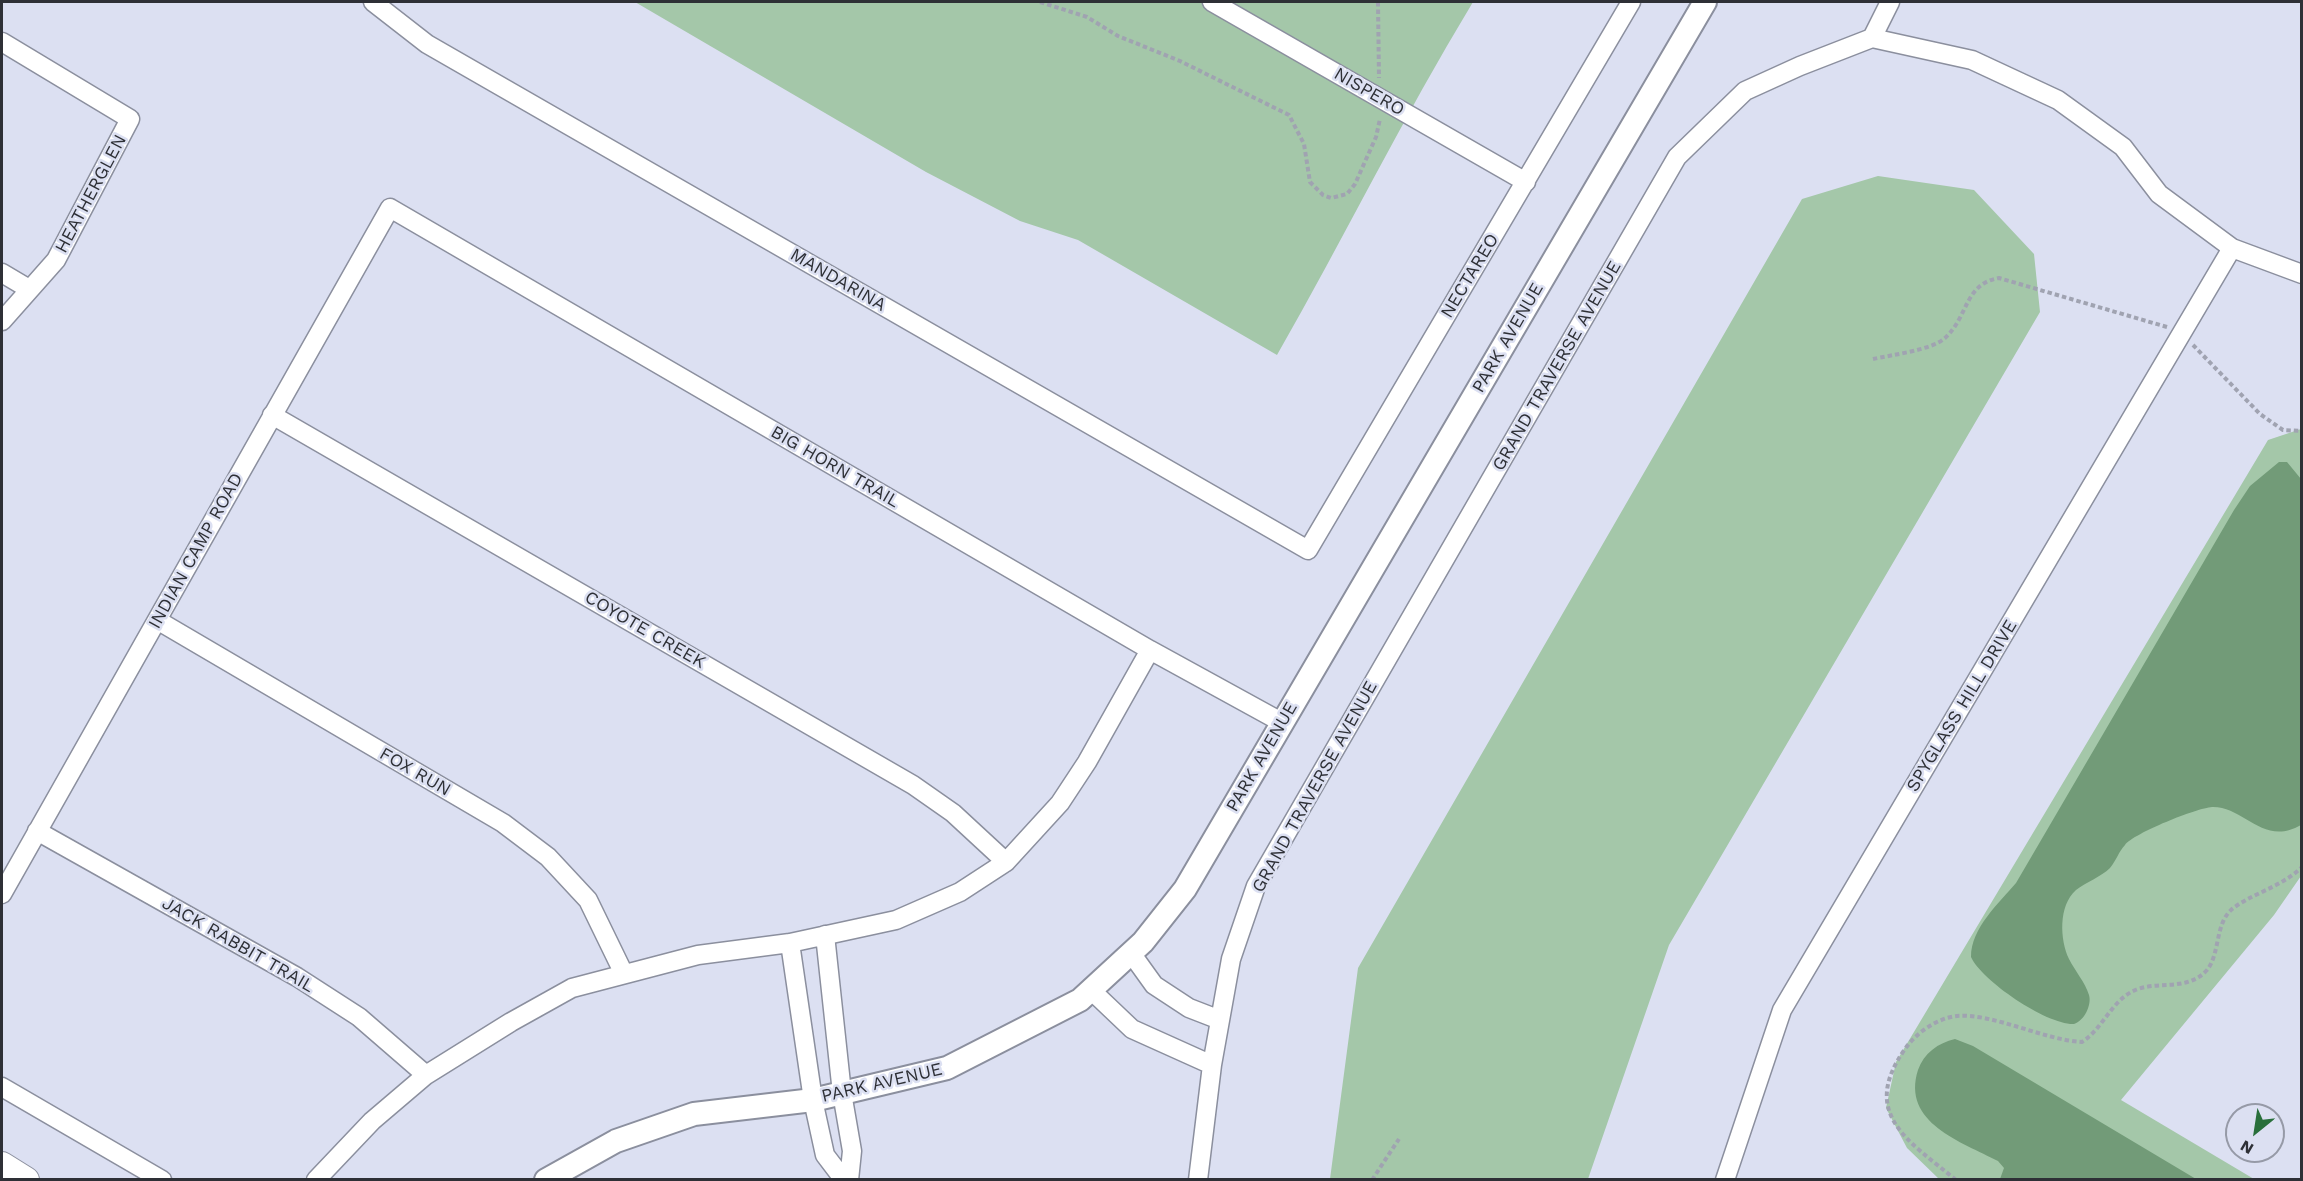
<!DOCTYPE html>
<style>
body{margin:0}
#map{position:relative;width:2303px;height:1181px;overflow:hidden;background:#dce0f2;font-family:"Work Sans",sans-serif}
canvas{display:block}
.frame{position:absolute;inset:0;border:3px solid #2e3036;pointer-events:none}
.north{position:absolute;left:2225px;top:1103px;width:60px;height:60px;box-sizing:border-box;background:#dce0f2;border:2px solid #969aa7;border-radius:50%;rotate:210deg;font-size:16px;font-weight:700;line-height:24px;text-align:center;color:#2e3036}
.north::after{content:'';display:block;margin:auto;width:21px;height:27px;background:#296f3b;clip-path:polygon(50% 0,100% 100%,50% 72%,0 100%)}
</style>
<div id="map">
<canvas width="2303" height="1181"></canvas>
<div class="frame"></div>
<div class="north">N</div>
</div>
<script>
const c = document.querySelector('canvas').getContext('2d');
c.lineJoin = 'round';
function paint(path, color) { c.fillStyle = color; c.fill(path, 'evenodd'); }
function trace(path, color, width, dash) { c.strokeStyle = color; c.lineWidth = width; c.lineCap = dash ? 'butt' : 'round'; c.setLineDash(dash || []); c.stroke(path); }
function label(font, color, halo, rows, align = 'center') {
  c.font = font + ' "Work Sans",sans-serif'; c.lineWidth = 5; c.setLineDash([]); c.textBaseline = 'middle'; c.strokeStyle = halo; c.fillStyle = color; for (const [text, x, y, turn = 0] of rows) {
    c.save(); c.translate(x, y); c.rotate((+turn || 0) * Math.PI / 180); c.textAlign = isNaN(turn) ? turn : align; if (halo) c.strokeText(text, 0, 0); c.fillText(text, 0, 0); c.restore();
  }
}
const green = new Path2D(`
 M635,2H1473C1403,117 1344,238 1277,355L1078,240L1020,221L926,172Z
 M1878,176L1974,190L2034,254L2040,312L1669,945L1588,1179H1330L1358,968L1802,199Z
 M2301,429V876L2274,915L2121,1100L2254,1179H1939L1907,1148L1886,1108L1896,1062L2268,440Z`);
const water = new Path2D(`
 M2279,462H2287L2301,479V825C2263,847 2244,806 2212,807C2197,808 2134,833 2125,845C2119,851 2116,861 2110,868C2101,877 2086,882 2076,890C2058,906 2060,940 2069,959C2075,971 2085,982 2089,995C2092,1005 2084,1021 2074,1024C2047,1025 1982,981 1971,957C1971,928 1999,903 2016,883L2234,510L2250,486Z
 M1955,1039L1973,1046L2196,1179H2000L2004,1168L1998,1161C1962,1142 1901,1123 1918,1070C1924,1053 1938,1043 1955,1039Z`);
const path = new Path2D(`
 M1040,2L1087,17L1118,36L1180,61L1289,115L1304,144L1310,182L1323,195L1331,198L1347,194L1355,184L1376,137L1380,119
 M1378,2L1379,78
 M2193,345L2260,414L2283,430L2302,431
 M1873,359C1891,355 1932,350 1945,338C1969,316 1964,284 1999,278L2167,327
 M1372,1180L1399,1139
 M1956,1180C1909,1141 1859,1114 1905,1049C1916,1033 1937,1018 1957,1016C1993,1013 2044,1040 2082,1042C2104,1028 2112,998 2138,989C2162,981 2188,991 2207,970C2220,954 2215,925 2231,910C2248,895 2282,887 2302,867`);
const minor = new Path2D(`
 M373,2L427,44L1308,550L1631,2
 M1212,2L1526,182
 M1872,38L1890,2
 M2,42L130,119L56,260L2,321
 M2,273L29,289
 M272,415L913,785L953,813L1006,862
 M157,620L503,823L548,857L588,900L624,974
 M37,831L297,977L359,1017L426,1075
 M2,894L390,208L1150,650L1283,723
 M825,935L842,1093L852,1151L849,1180
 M790,943L813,1100L825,1155L844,1180
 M1131,953L1154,985L1189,1008L1220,1020
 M1091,990L1132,1029L1212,1065
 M2,1087L162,1180
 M316,1180L372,1121L426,1075L511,1022L572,988L698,955L790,943L896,920L960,892L1006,862L1060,803L1087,762L1150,650
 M1198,1180L1212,1065L1231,959L1256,886L1677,157L1745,91L1800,66L1872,38L1972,60L2058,100L2123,147L2159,194L2232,248L2302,274
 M1725,1180L1782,1010L2232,248`);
const tertiary = new Path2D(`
 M546,1180L616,1141L694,1114L813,1100L947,1068L1080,1000L1143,942L1185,889L1705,2`);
const secondary = new Path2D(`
 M2,1165L26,1180`);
const streetNames = [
 ["NISPERO",1369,92,30],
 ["HEATHERGLEN",91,194,-62],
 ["NECTAREO",1470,276,-59],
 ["MANDARINA",838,280,30],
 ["PARK AVENUE",1508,338,-60],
 ["GRAND TRAVERSE AVENUE",1557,366,-60],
 ["BIG HORN TRAIL",835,467,30],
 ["INDIAN CAMP ROAD",196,551,-61],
 ["COYOTE CREEK",645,630,30],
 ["SPYGLASS HILL DRIVE",1962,706,-59],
 ["PARK AVENUE",1262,757,-60],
 ["FOX RUN",415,772,30],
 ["GRAND TRAVERSE AVENUE",1315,787,-61],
 ["JACK RABBIT TRAIL",238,945,30],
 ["PARK AVENUE",882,1083,-13]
];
paint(green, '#a4c7a9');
paint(water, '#729b78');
trace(minor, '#8b8f9e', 21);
trace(tertiary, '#8b8f9e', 26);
trace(secondary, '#8b8f9e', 28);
trace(path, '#a0a3b1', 4, [4.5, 3]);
trace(minor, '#fff', 18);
trace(tertiary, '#fff', 22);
trace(secondary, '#fff', 26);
label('18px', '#2e3036', '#dce0f2', streetNames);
</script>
